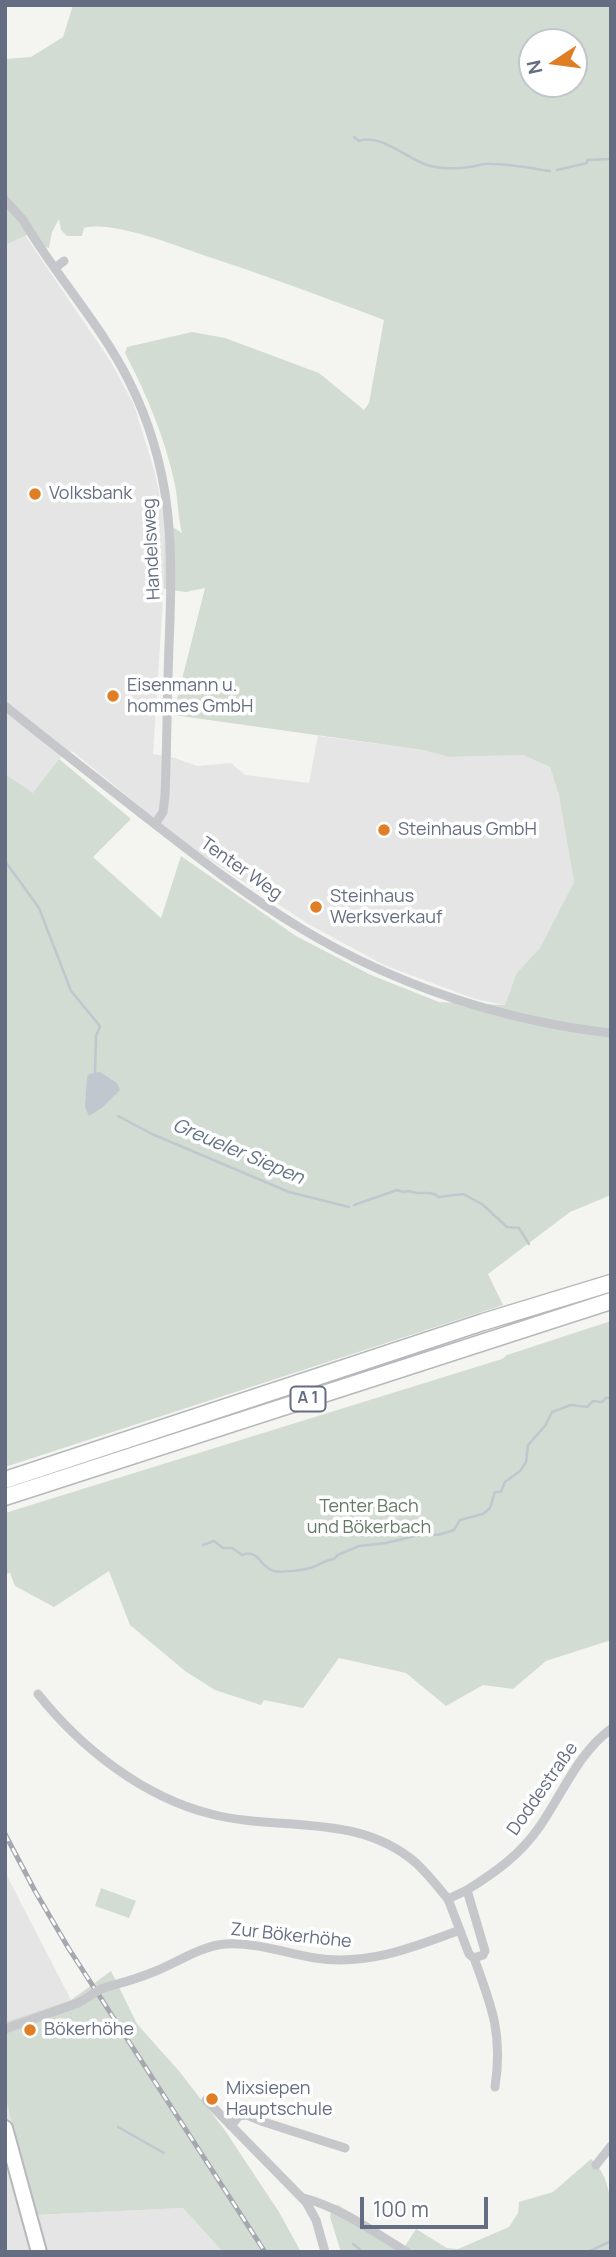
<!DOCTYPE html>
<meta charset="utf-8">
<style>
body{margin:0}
#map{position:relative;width:616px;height:2257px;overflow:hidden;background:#f4f5f1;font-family:Manrope,sans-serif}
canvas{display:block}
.frame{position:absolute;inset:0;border:7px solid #646d82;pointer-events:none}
.north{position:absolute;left:518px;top:28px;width:70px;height:70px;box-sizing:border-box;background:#fff;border:2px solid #c1c5cd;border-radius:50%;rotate:257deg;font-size:19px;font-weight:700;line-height:28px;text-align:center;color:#646d82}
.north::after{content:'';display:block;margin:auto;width:24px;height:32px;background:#e07e25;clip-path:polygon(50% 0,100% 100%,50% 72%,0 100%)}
.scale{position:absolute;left:360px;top:2197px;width:128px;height:32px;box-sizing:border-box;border:4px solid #646d82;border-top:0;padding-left:9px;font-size:21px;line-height:24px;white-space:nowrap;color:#646d82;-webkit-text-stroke:5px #fff;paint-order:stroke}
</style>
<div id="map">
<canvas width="616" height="2257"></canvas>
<div class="frame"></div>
<div class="north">N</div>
<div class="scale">100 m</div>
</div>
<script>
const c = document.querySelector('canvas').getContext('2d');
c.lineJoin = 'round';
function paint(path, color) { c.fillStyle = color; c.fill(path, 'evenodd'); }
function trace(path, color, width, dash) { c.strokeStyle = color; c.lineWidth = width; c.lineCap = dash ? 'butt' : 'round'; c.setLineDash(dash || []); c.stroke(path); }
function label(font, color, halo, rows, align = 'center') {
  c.font = font + ' Manrope,sans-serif'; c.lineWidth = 7; c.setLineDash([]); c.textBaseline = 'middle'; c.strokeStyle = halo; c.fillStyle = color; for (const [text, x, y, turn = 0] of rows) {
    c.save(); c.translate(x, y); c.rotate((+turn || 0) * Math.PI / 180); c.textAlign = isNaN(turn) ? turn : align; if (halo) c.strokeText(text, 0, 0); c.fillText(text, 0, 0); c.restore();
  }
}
const built = new Path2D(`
 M25,235L111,362L134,405L155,473L165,522L166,551L153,754L175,758L197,766L231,763L245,775L309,783L318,736L423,750L449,757L523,755L550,767L559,794L574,882L540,949L516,974L505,1005L475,999L384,965L310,925L190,847L72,751L59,759L33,794L5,774V245Z
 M5,1872L71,2000L5,2022Z
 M5,2096L35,2215L183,2208L223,2252H5Z`);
const green = new Path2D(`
 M73,5H611V1195L570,1212L488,1274L503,1305L5,1467V774L33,793L59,759L131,819L93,857L161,918L181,856L296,936L371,975L439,1002L505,1005L516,974L540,948L574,882L559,795L550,767L523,755L449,757L423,750L173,715L205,588L186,592L164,589L165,522L182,533C178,517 178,501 175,485C165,438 147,395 125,353L127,347L192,332L225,338L319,373L364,410L369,403L384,320C324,297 264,275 203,255C175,245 111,220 84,228L82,236H67L61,230L59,219L52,232L49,248L45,247L33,232L5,245V59L31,57L63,37ZM532,42H574V84H532Z
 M611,1321V1640L546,1661L513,1689L483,1685L446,1706L406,1673L339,1658L303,1708L264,1700L261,1705L215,1690L185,1671L130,1625L109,1571L54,1607L15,1586L10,1573L5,1574V1513L502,1359L507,1355Z
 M101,1888L136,1901L129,1918L95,1906Z
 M111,1971L137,2024L179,2071L224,2129L279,2212L301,2252H223L183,2208L35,2215L5,2096V2022L71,2000Z
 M591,2159C616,2181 611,2220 611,2252H341L330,2217L332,2206L338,2205L405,2246L416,2229L447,2248L458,2249L509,2227L518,2213L519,2202L553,2192Z`);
const water = new Path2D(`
 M100,1072L117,1083L120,1090L103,1107L89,1116L85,1107L87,1077L89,1074Z`);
const stream = new Path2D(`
 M354,137L359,141C380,133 406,158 427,165C439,169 457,169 470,167C477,166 484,163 491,164C511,164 530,168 550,171
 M557,170L587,163V160L611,159
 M5,861L39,908L71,991L100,1026L96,1036L95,1074
 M118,1116L152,1134L289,1192L349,1207
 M354,1205L397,1190L403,1192L409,1191C419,1196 430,1189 439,1197L463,1194L482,1204L507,1227L519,1228L529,1244
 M203,1545L214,1541L223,1548H232L242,1555C260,1549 259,1567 274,1571C281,1573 305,1570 313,1567C321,1564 325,1560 334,1559L338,1555L359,1546L386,1543L423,1534L438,1535L454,1530L460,1520L483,1514L490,1508L495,1492H501L505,1482L520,1471L526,1462L528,1445L545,1426L552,1412L571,1405L587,1407L593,1401L602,1402L606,1398H611
 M118,2127L164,2153
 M353,2244L363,2252
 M588,2252L611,2241`);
const minor = new Path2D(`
 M5,200L23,220C55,275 100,323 129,381C174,471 173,548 169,646C167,696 167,746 165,796L163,812L155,824
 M55,268L64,261
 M5,706C52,744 100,781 147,818C197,857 247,896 302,929C395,985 503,1021 611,1033
 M38,1694C81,1748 143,1797 211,1814C281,1832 357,1812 416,1863C428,1874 438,1887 448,1899
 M467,1890C496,1872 521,1854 540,1826C563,1793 578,1753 611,1729
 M467,1890L485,1951L483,1955L474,1958L469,1954L448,1899Z
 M474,1958C492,2007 503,2034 495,2087
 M110,1986C126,1982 141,1977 156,1971C178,1962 201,1946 225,1944C255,1942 286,1953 315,1958C367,1966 412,1948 460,1930
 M5,2029L78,2003
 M206,2100L306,2202L316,2220L325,2252
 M231,2126L239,2116L247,2115L264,2122L345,2148
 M596,2165L611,2146
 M304,2198C341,2208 374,2232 407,2252`);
const primary = new Path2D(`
 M5,2128L39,2252`);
const motorway = new Path2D(`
 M5,1480L483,1322L611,1283
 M5,1497L611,1301`);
const rail = new Path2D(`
 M5,1834L35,1891L69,1949L265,2252`);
const minorBridge = new Path2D(`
 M78,2003L101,1989L110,1986`);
const markers = [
 [35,494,7,"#e07e25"],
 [113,696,7,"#e07e25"],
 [384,830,7,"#e07e25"],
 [316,907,7,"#e07e25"],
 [30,2030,7,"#e07e25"],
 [212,2099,7,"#e07e25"]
];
const shields = [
 [308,1399,35]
];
const shieldNames = [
 ["A 1",308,1399]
];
const poiNames = [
 ["Volksbank",49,494],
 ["Eisenmann u.",127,686],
 ["hommes GmbH",127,707],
 ["Steinhaus GmbH",398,830],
 ["Steinhaus",330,897],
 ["Werksverkauf",330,918],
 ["Bökerhöhe",44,2030],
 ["Mixsiepen",226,2089],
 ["Hauptschule",226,2110]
];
const streetNames = [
 ["Handelsweg",152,549,-93],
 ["Tenter Weg",241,869,35],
 ["Doddestraße",543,1789,-55],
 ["Zur Bökerhöhe",291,1936,6]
];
const parkNames = [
 ["Tenter Bach",369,1507],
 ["und Bökerbach",369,1528]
];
const waterNames = [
 ["Greueler Siepen",238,1152,23]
];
paint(built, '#e4e5e4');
paint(green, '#d3dcd2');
paint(water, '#c0c7ce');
trace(stream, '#c0c7ce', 2.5);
trace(primary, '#b7b9be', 18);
trace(motorway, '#b7b8bc', 19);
trace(minor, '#c5c7cb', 9);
trace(primary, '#fff', 14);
trace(motorway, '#fff', 16);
trace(rail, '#a5a8af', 5);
trace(rail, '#fff', 2.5, [8]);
trace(minorBridge, '#c5c7cb', 9);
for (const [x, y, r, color] of markers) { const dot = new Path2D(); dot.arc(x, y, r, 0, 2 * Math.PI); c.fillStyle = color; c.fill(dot); trace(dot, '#fff', 2.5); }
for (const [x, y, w] of shields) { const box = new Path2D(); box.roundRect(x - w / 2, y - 12.5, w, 25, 5); c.fillStyle = '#fff'; c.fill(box); trace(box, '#646d82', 2); }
label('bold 16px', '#646d82', null, shieldNames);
label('18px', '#646d82', '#fff', poiNames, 'left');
label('18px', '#646d82', '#fff', streetNames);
label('18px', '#637964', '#fff', parkNames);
label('italic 19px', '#647485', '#fff', waterNames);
</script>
